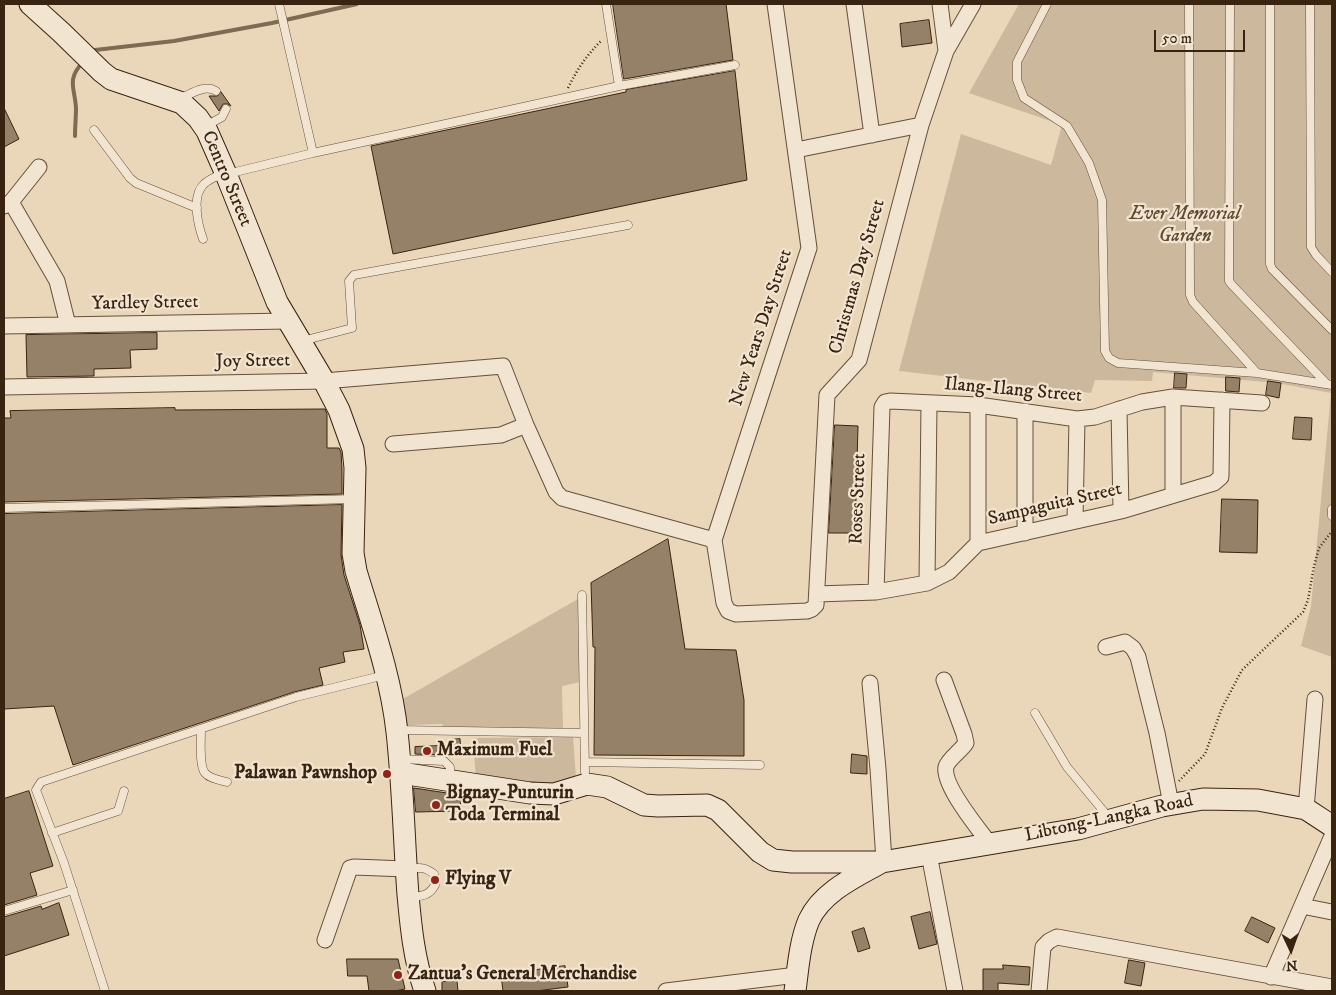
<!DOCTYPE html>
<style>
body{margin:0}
#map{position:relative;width:1336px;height:995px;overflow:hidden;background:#ead6b8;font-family:"IM FELL DW Pica",serif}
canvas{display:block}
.frame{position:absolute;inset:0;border:5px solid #392411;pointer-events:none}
.north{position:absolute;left:1266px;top:925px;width:50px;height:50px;-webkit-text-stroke:4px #f1e4d1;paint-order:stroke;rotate:177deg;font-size:14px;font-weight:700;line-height:20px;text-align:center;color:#392411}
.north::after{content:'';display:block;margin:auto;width:18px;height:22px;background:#392411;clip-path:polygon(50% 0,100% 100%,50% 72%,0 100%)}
.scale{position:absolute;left:1154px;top:30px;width:91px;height:22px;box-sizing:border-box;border:2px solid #392411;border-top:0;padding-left:6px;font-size:15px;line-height:18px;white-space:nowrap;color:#392411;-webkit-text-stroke:4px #f1e4d1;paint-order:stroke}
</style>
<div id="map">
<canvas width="1336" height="995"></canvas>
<div class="frame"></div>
<div class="north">N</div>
<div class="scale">50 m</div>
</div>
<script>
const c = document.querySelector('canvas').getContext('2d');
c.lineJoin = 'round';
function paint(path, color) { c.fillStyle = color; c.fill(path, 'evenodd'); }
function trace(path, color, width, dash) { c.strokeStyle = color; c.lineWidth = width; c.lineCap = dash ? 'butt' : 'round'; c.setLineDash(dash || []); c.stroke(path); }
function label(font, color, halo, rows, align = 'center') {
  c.font = font + ' "IM FELL DW Pica",serif'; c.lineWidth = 4.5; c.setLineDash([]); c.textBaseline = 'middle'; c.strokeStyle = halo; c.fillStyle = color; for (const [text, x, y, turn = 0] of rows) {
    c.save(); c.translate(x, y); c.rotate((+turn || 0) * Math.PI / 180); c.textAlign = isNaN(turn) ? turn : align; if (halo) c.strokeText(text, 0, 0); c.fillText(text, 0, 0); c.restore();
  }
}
const green = new Path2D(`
 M1019,4H1332V657L1301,646L1311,606L1331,393L1277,383L1153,372L1152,381L1095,380L1091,393L899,371L961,134L1051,165L1062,125L969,93Z
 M578,599L580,682L562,686L563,729L443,727L442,724L411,725L403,724L401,700Z
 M573,737L576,778L553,786L476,781L473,738Z`);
const stream = new Path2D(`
 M93,52L95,50L174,41L272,23L357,4
 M75,136C75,127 76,117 76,108C75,88 66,80 83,62`);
const building = new Path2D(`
 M613,4H726L733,60L624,79Z
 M929,20L932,43L902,47L900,24Z
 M735,71L747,180L393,254L371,146L626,92V90Z
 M221,92L231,106L228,104H223L219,111L209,96H217Z
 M4,108L19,139L4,147Z
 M157,333V349L130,350L131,368L94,369V376L27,377L26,335Z
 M1175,373L1187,374L1186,388H1174Z
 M1226,377L1240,378L1239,392L1226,391Z
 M1268,381L1281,383L1279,398L1266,395Z
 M175,408V410L325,409L327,414V448H339L341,452L342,469V494L4,502V418H11L10,411Z
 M1295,417L1312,418L1311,440L1293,439Z
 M835,425L858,426L855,533H829Z
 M1222,499L1258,500L1257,553L1220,552Z
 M342,505L341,555L344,575L360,625L364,649L343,652L345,662L319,668L323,685L294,692L73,765L54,706L4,709V514Z
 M668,539L685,649L736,650L744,700V756L594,755L595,647H593L591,583Z
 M460,739L461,754H450V740Z
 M439,746V755L415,754V747Z
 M852,754L867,756V774L851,773Z
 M414,788L460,795L461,811L416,812Z
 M29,791L53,866L30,873L37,895L4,905V799Z
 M59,903L69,935L4,956V917L41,906L42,909Z
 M930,912L937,944L919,949L911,917Z
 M1252,917L1275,928L1268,943L1245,931Z
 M864,928L870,948L858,952L852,932Z
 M347,959H398L405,989L395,991H369L367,976H348Z
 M1129,960L1145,963L1141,986L1125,983Z
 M1003,965L1030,967L1029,985L998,983V991H983V969H1003Z
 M565,966L568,987L536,991H503L501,975Z
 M457,981L458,991H442V982Z`);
const path = new Path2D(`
 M568,88C578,68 586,56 602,40
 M1179,781L1205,754L1222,708L1242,670L1303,612L1308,600L1314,566L1319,548L1332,531`);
const service = new Path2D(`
 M279,4L313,153
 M606,4L619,86
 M1047,4L1017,62V80L1024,98L1067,126L1089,163L1102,200L1105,351L1109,358L1118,363L1257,373L1332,385
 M1189,4L1190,295L1193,302L1257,373
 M1230,4L1229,281L1232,285L1326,383
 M1270,4V264L1272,269L1332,330
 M1310,4L1311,247L1316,255L1332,272
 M181,98C191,94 205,84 216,91
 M206,126L222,117L226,109
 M94,130L130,178L136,183L197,208
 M203,239C198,225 191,196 204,184C207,181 211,179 215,177L313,153L619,86L735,65
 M302,341L352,328L349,281L354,275L628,225
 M4,508L354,499
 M1332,509V516
 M582,595L585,772
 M1035,713L1067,767L1110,819
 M201,730C201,740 199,766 205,773C210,779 220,780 227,782
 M399,730L584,733
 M401,759L444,761L450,767V779
 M585,762L760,765
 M52,833L118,811L124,791
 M408,869C419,867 425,867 434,874
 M411,897C422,896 429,896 435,885
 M4,911L73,890
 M105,991L64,863L36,790L41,782L296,697L385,675`);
const minor = new Path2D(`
 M775,4L809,248L714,540L724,603L728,611L736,614L807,611L812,609L816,605L827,395L859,360L921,125L946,51L973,4
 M854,4L872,135
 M940,4L946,51
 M796,150L921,125
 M11,202L57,281L68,325
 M4,206L11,202L39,167
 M4,326L288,321
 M4,387L324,381L503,366L526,425L556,492L562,498L714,540
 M1119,409L1121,511
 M1025,411V533
 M393,444L501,435L526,425
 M1173,494V397
 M1075,520L1077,419
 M978,543V405
 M927,583L929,404
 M876,592L882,407L885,402L890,401L978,405L1077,419L1095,417L1142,402L1173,397L1262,403
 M817,594L876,592L927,583L949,572L978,543L1121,511L1214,483L1221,477L1222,400
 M1106,647L1125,642L1133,648L1138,657L1157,733L1171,804
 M944,680L964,734L966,743C961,751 948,759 946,767C942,784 979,830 990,844
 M870,683L878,769L884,861
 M1306,809L1315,699
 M929,854L955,991
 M1302,906L1332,912
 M325,940L350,868L354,867L406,869
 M1271,977L1332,836
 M666,991L797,975
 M1039,991L1043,947L1049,941L1057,937L1332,987`);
const secondary = new Path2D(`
 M30,4L61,32L102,72L111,79L182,103L198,118L207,131L226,174L277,302L324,381L339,410L353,449L355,468L353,553L356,571C372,624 391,677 397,732C403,786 404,841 408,895C411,928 414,959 425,991
 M401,773L530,793L554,794L587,784L607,787L644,805L658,806L707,805L718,810L760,852L773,860L792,862H882L1078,829L1162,806L1203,799L1258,800L1306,809L1332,826
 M795,991C798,968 800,941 809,920C822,892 855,877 880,863`);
const markers = [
 [427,751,5,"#8f2418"],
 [387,774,5,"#8f2418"],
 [436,805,5,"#8f2418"],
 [435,880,5,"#8f2418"],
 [398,975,5,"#8f2418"]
];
const streetNames = [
 ["Centro Street",226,179,67],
 ["Christmas Day Street",858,277,-74],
 ["Yardley Street",145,304,-1],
 ["New Years Day Street",762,328,-72],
 ["Joy Street",253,362,-1],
 ["Ilang-Ilang Street",1013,391,5],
 ["Roses Street",859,499,-88],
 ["Sampaguita Street",1055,505,-13],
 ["Libtong-Langka Road",1109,819,-12]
];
const parkNames = [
 ["Ever Memorial",1185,215],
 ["Garden",1185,237]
];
const poiNames = [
 ["Maximum Fuel",437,751],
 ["Palawan Pawnshop",377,774,"right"],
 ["Bignay-Punturin",446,794],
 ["Toda Terminal",446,816],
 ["Flying V",445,880],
 ["Zantua's General Merchandise",408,975]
];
paint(green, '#ccb89c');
trace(stream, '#7f6a53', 4);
paint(building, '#958168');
trace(building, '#392411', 1);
trace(service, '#65503b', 9);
trace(minor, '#65503b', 17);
trace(secondary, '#392411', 23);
trace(path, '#392411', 2.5, [1, 2.5]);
trace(service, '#f1e4d1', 8);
trace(minor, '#f1e4d1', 15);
trace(secondary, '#f1e4d1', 21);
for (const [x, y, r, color] of markers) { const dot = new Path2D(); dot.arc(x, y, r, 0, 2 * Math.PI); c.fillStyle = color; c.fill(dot); trace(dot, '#f1e4d1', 2); }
label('19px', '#392411', '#f1e4d1', streetNames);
label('italic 19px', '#5e4934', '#f1e4d1', parkNames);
label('bold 19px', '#392411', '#f1e4d1', poiNames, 'left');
</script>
